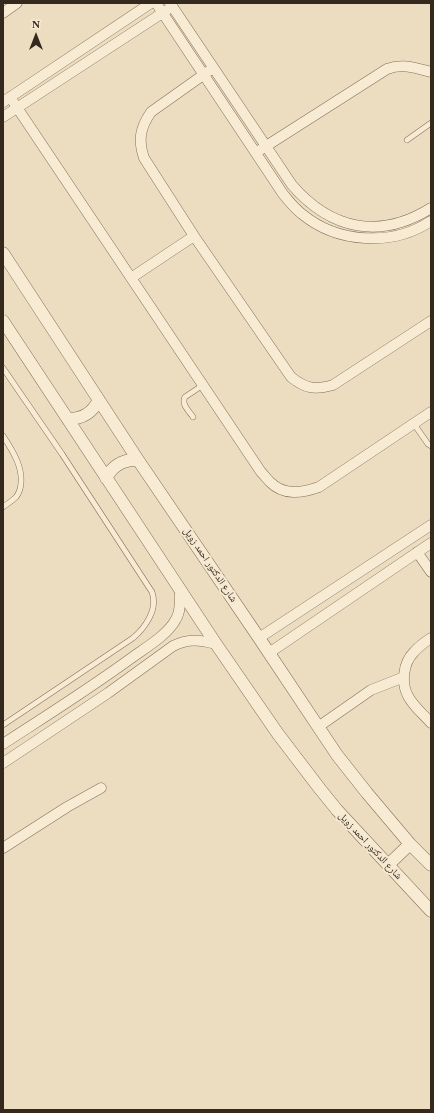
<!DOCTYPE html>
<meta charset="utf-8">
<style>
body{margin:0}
#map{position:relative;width:434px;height:1113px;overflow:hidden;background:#ecddc1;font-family:"Times New Roman",serif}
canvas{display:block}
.frame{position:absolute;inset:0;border:4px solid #35281d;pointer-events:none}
.north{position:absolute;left:16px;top:16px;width:40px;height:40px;-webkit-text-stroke:3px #f4e8d0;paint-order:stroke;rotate:0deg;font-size:11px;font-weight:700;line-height:16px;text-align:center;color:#35281d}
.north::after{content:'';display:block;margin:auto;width:14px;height:18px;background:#35281d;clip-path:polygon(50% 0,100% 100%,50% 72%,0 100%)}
</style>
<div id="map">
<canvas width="434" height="1113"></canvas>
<div class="frame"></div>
<div class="north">N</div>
</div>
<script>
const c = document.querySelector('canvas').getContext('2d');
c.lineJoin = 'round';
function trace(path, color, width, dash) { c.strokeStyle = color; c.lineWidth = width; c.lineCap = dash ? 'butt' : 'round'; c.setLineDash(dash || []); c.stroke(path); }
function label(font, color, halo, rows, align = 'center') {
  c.font = font + ' "Times New Roman","Noto Naskh Arabic",serif'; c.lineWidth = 4; c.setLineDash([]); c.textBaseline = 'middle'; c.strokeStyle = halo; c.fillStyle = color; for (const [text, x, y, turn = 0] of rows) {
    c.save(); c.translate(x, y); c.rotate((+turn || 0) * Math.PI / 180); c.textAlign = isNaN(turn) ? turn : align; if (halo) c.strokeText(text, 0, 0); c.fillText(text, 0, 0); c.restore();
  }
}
const service = new Path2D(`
 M407,140L431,123
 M3,368L62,454L152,592C158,609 146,627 133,638L3,725
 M193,417C189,411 181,404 185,397L203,385
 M414,424L428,444L431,446
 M3,436C13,451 25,470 20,489C19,492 18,495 16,497C12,501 7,504 3,507`);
const minor = new Path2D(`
 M156,3L283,194C289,201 294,208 302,214C337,243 392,247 431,221
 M170,3L292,185C331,230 380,240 431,208
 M3,13L17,3
 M213,68L151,112C140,128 138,140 144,158L194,236L291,377C306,389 315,390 333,385L431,321
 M10,97L261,472C264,475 267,479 270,482C284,496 302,493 319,487L431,412
 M3,102L151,3
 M3,117L167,10
 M260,150L387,69C403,63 416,68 431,72
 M131,278L194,236
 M417,552L431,572
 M259,638L431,525
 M431,638C425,642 419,646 414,652C403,663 401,683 408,696C413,706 423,714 431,723
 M269,653L431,543
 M318,727L371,690L404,677
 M3,744C46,716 89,689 130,659C145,648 168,635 176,619C181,611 180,599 180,589
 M3,763L108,693L173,646C189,638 200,640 216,644
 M3,848L67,807L101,788`);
const tertiary = new Path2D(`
 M3,253L138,460L259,638L337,755L367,793L410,844L431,865
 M3,321L216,644L278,734L320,789L337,810L431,911
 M68,419C83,419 92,413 99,400
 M106,478C113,465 123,459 138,460
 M388,865L410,844`);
const streetNames = [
 ["شارع الدكتور احمد زويل",210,565,56],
 ["شارع الدكتور احمد زويل",370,846,47]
];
trace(service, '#856e59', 6);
trace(minor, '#856e59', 11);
trace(tertiary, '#856e59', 13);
trace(service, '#f7ebd4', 5);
trace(minor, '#f7ebd4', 10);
trace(tertiary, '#f7ebd4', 12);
label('10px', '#35281d', '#f4e8d0', streetNames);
</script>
